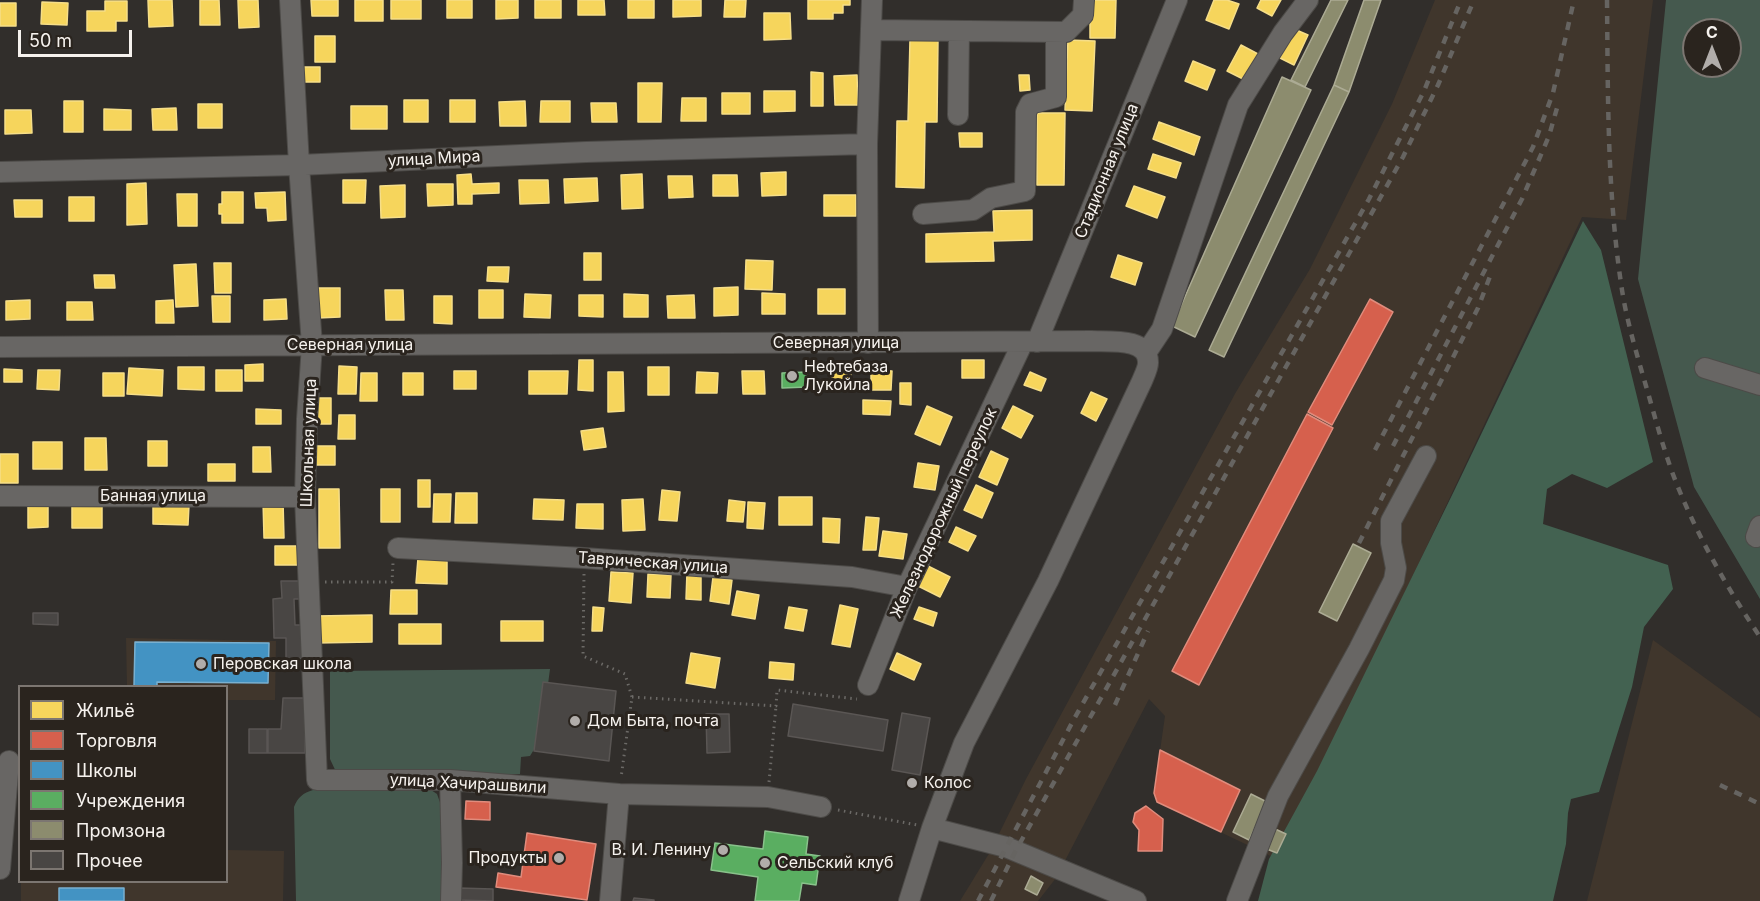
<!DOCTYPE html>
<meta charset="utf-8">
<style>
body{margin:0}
#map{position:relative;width:1760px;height:901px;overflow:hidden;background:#312e2b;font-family:Inter,sans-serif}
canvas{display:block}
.legend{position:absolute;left:18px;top:685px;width:210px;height:198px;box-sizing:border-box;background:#2a241e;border:2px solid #7c7671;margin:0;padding:8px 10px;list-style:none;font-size:18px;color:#f6f2ee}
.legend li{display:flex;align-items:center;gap:12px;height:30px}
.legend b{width:30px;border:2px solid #7c7671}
.north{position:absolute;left:1682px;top:18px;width:60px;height:60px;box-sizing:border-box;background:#2a241e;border:2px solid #7c7671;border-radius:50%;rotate:0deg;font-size:16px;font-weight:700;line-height:24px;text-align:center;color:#f6f2ee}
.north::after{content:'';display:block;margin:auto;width:21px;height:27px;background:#b1adaa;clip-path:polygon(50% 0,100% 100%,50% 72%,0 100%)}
.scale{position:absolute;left:18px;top:30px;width:114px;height:27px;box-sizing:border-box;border:3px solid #f6f2ee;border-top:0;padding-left:8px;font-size:18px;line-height:21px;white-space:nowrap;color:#f6f2ee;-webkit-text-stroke:4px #2a241e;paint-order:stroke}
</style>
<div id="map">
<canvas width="1760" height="901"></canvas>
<ul class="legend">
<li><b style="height:16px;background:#f6d55c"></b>Жильё</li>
<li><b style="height:16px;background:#d6604d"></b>Торговля</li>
<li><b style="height:16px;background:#4393c3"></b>Школы</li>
<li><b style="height:16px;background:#5aae61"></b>Учреждения</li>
<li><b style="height:16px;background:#8c8c6e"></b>Промзона</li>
<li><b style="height:16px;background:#494644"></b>Прочее</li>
</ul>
<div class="north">С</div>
<div class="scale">50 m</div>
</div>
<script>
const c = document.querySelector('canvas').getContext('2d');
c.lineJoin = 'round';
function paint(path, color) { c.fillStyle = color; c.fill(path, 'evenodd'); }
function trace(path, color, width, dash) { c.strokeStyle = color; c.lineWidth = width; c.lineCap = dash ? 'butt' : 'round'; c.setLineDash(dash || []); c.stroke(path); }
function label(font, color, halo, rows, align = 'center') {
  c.font = font + ' Inter,sans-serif'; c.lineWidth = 6; c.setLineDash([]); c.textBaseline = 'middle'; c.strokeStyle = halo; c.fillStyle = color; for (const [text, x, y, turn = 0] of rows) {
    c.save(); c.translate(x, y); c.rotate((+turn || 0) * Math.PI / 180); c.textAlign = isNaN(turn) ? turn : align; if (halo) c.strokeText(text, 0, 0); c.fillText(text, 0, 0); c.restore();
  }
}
const built = new Path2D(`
 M1435,0H1653L1626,220L1582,217L1279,860L1157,802L1154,793L1165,716L1149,699L1056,878L1038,901H960L990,852L1026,779L1236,392L1310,269L1392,104Z
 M126,638L276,641L275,700H227L226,686H127Z
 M1653,640L1760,718V901H1587Z
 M227,850L284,851L283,901H21V882H226Z`);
const green = new Path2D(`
 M1666,0H1760V599L1694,487L1638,279ZM1694,30H1730V66H1694Z
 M550,669L541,738L530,756L521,757L520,774H337L330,759V671Z
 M313,790H431L437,794L442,808L444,901H296L294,807C298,797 303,793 313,790Z`);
const forest = new Path2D(`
 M1583,221L1601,250L1653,462L1607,488L1572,474L1547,489L1543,524L1668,565L1673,589L1644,627L1632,687L1599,792L1571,799L1568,813L1566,844L1553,901H1258L1269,859L1317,771L1455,489Z`);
const homes = new Path2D(`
 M148,0H172L173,26L149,27Z
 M200,0H219L220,25H200Z
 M238,0H258L259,27L239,28Z
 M311,0H338V16H312Z
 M355,0H383V21H355Z
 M391,0H421V19H391Z
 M447,0H472V18H447Z
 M496,0H518V18L496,19Z
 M535,0H561V18H535Z
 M578,0H604L605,15H578Z
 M628,0H654V18H628Z
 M673,0H701V16L673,17Z
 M725,0H746L745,17H724Z
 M808,0H850V5H843V13H833V19H808Z
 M1090,0H1116L1115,38H1090Z
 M1214,0H1227L1239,4L1229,29L1206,20Z
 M1261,0H1281L1272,16L1257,8Z
 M105,1H127V21H116V31H87V11H105Z
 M42,2L68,3L67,25L41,24Z
 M0,3H16V26H0Z
 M764,13H790L791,39L764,40Z
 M1294,29L1308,35L1294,65L1280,58Z
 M315,36H335V62H315Z
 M910,39H938L937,122H925L924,188L896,187L897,121H908Z
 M1068,40L1095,41L1092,111L1065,110Z
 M1241,45L1258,54L1245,80L1227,71Z
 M1193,61L1215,70L1207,90L1185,81Z
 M303,67H320V82H303Z
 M811,72L823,73V106H811Z
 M857,75L858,105H835L834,76Z
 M1019,75H1029L1030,90L1020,91Z
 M638,83H662L661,122H638Z
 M764,91H795V111L764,112Z
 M722,93H750V114H722Z
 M682,98H706V121H681Z
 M404,100H428V122H404Z
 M450,100H475V122H450Z
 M64,101H83V132H64Z
 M525,101L526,126H500L499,102Z
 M541,101H570V122H540Z
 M591,103H616L617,122H592Z
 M198,104H222V128H198Z
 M351,106H387V129H351Z
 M176,108L177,130H153L152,109Z
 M104,109L131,110V130H104Z
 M5,110H31L32,133L5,134Z
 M1037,113H1065L1064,185H1037Z
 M1159,122L1200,137L1194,155L1153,139Z
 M959,133H982V147H960Z
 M1153,154L1181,163L1176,178L1148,169Z
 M786,172V195L762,196L761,173Z
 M471,174L472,184L499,183V193L472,194V204H458L457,175Z
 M642,174L643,208L622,209L621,175Z
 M713,175H737L738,196H713Z
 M668,176H692L693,197L669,198Z
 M597,178L598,201L565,203L564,179Z
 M343,180H366L365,203H343Z
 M519,180H548L549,203L520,204Z
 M146,183L147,224L127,225V184Z
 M427,184H453V205L428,206Z
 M405,185V217L381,218L380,186Z
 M1134,186L1165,197L1157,218L1126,206Z
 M222,192H243V223H222V214H219V204H222Z
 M285,192L286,220L268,221L267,208H256L255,193Z
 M177,194H197V226H178Z
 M824,195H856V216H824Z
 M69,197H94V221H69Z
 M14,200H42V217H15Z
 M1032,210V240L993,241L994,261L926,262V234L994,232L993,211Z
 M584,253H601V280H584Z
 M1118,255L1142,263L1135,285L1111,277Z
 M746,260L773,261L772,290L745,289Z
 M214,263H231V293H215Z
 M196,264L198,306L176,307L174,265Z
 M488,267H509L508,282L487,281Z
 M94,275H114L115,288H95Z
 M738,287V315L714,316V288Z
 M318,288H340V317L318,318Z
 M818,289H845V314H818Z
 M385,290H403L404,320H386Z
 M479,290H503V318H479Z
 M762,293L785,294V314H762Z
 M525,294L551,295L550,318L524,317Z
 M624,294L648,295V317H624Z
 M579,295H603V317L579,316Z
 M694,295L695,318H668L667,296Z
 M212,296H230V322H213Z
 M434,296H452V324L434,323Z
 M286,299L287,319L264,320V300Z
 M30,300V319L6,320V301Z
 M173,300L174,323H156V301Z
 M67,302H92L93,320H67Z
 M579,360H593V391L578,390Z
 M962,360H984V378H962Z
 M263,364V381H245V365Z
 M339,366L357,367L356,394H338Z
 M178,367H204V390L178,389Z
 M648,367H669V395H648Z
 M129,368L163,370L162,396L127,394Z
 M4,369L22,370V382H4Z
 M38,370H60L59,390L37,389Z
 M216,370H242V391H216Z
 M871,370L892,371L891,390H871Z
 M454,371H476V389H454Z
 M529,371H568L567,394H529Z
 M742,371H764L765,394H743Z
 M832,371L851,372V385H832Z
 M608,372H623L624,411L608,412Z
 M697,372L718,373L717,393H696Z
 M1030,372L1046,379L1041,391L1024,385Z
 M103,373H124V396H103Z
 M361,373H377V401H360Z
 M403,373H423V395H403Z
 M900,383H911V405L900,404Z
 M1091,392L1107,399L1096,421L1081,413Z
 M316,398H331V424H316Z
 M863,400L891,401L890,415L863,414Z
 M927,406L952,417L940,445L915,434Z
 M1013,406L1033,416L1021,438L1002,428Z
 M256,409L281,410V424H256Z
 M339,415H355V439H338Z
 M603,428L606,447L584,450L581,431Z
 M85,438H106L107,470H85Z
 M148,441H167V466H148Z
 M33,442H62V469H33Z
 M313,446H335V465H313Z
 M253,447H270L271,472H253Z
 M991,451L1008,459L997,485L979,477Z
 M0,454H18V483H0Z
 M918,463L939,466L935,490L914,487Z
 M208,464H235V481H208Z
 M418,480H430V507H418Z
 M976,485L993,493L982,518L964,510Z
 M319,489H339L340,548H319Z
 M381,489H400V522H381Z
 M662,490L680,492L677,521L659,520Z
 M456,493H477V523H455Z
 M434,494H451L450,522H433Z
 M779,497H812V525H779Z
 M534,499L564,500L563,520L533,519Z
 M643,499L645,530L623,531L622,500Z
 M729,500L745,502L743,522L727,521Z
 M263,501H283L284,538H264Z
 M748,502L765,503L763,529L747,528Z
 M48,504V527L28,528V505Z
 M72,504H102V528H72Z
 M577,504H603V529L576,528Z
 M153,505H189L188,525L153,524Z
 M866,517L879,518L876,550H863Z
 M823,518L840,519L839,543L823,542Z
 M956,527L976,536L968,551L949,542Z
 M883,531L907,534L903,559L879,556Z
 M275,546H297L298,565H275Z
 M418,558L447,559V584L416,583Z
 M926,565L950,577L940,597L916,585Z
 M611,572L633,573L631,603L609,601Z
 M687,572L701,573V600L686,599Z
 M648,574L671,575L670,598L647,597Z
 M713,577L732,580L729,604L710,601Z
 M391,590H417V614H390Z
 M737,591L759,595L755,619L732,615Z
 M840,605L858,609L850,647L832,644Z
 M593,607L604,608L602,631H592Z
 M789,607L807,610L803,631L785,628Z
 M919,607L937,613L933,626L914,619Z
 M372,615V642L316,643V616Z
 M501,621H543V641H501Z
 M399,624H441V644H399Z
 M691,653L720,658L715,688L686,683Z
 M897,653L921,664L914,680L890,669Z
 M770,662L794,664L793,680L769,678Z`);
const shops = new Path2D(`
 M1370,299L1393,312L1332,425L1308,412Z
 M1307,414L1333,428L1199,685L1172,671Z
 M1160,750L1240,790L1221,832L1157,802L1154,793Z
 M466,801L490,802V820L465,819Z
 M1146,806L1163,819L1162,851H1138L1139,830L1133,822L1135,813Z
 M527,833L596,844L587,900L496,887L498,873L521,877Z`);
const schools = new Path2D(`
 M135,642L269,643L268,683L157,682V686H134Z
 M59,888H124V901H59Z`);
const public = new Path2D(`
 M807,372V387L782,388V373Z
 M765,831L808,837L806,854L820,856L816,885L802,883L799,901H755L758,877L711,870L715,843L763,849Z`);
const industry = new Path2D(`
 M1331,0H1348L1305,87L1291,80Z
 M1364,0H1381L1349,92L1334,85Z
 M1282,77L1311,90L1195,337L1172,326Z
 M1334,85L1349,92L1224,357L1209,350Z
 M1353,544L1371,553L1337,621L1319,612Z
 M1251,794L1267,802L1249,840L1233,832Z
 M1273,828L1286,834L1277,853L1264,848Z
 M1031,876L1043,883L1037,895L1025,889Z`);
const building = new Path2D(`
 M281,581H299L300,599H294L295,625H304L305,658L286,659V638H274L273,599L282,598Z
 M33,613H58V625L33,624Z
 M543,682L616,691L609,761L534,751Z
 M283,698H305V753H268V729H281Z
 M793,704L888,720L883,751L788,736Z
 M902,713L930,718L920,775L892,770Z
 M706,714H729L730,752L707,753Z
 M249,729H267V753H249Z
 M459,888L493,889V901L458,900Z
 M634,898L654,900V901H633Z`);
const path = new Path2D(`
 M584,574L583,656L625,674L632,697L621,778
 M325,582H392L393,563
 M632,697L776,706L777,690L857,699
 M769,782L776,706
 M838,810L917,825`);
const minor = new Path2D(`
 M290,0L299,165L312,345L307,419L305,497L317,780H450L619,794L768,797L821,807
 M871,30L1066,32L1083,15L1084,0
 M958,115L959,31
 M0,172L299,165L586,152L867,144
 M923,214L973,210L991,198L1025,191L1026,112L1030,104L1056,97V32
 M1037,342L1177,0
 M868,343L867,144L872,0
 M0,347L1091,341C1108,342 1149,337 1148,363C1148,368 1144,376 1142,381L1048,581L964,743L932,828L909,901
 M1146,353L1162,329L1238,105L1283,33L1308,0
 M1705,368L1760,385
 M0,496L305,497
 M1756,537L1760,526
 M398,548L584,558L852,577L907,587
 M868,685L907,587L1023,342
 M450,780L452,863L451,901
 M932,828L1006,847L1136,901
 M0,869L9,761
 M610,901L619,794
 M1237,901L1278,796L1359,649L1394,580L1396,568L1391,543V521L1426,456`);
const rail = new Path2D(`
 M1607,0C1608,97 1607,193 1622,290C1627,322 1637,355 1646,386C1655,417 1663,448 1674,477C1696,534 1726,586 1760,637
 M1393,446L1522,199L1549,136L1559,101
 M1375,450L1533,147L1553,93L1574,0
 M1359,543L1478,308L1492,271
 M1115,705L1148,631
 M1720,785L1760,804
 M978,901L1074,719L1369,199L1424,91L1461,0
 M991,901L1015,852L1403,157L1438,85L1474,0`);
const markers = [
 [792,376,6,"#b1adaa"],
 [201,664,6,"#b1adaa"],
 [575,721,6,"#b1adaa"],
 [912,783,6,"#b1adaa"],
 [723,850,6,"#b1adaa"],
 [559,858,6,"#b1adaa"],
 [765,863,6,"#b1adaa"]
];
const streetNames = [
 ["улица Мира",434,159,-3],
 ["Стадионная улица",1107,171,-68],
 ["Северная улица",836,343],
 ["Северная улица",350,345],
 ["Школьная улица",309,443,-88],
 ["Банная улица",153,496],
 ["Железнодорожный переулок",944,513,-65],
 ["Таврическая улица",653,563,4],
 ["улица Хачирашвили",468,784,3]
];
const poiNames = [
 ["Нефтебаза",804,367],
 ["Лукойла",804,385],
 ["Перовская школа",213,664],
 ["Дом Быта, почта",587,721],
 ["Колос",924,783],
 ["В. И. Ленину",711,850,"right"],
 ["Продукты",547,858,"right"],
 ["Сельский клуб",777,863]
];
paint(built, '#40362c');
paint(green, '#45594e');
paint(forest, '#436251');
paint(homes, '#f6d55c');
trace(homes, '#f6de88', 1.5);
paint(shops, '#d6604d');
trace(shops, '#e08c7d', 1.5);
paint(schools, '#4393c3');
trace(schools, '#79b0d0', 1.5);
paint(public, '#5aae61');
trace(public, '#89c28b', 1.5);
paint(industry, '#8c8c6e');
trace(industry, '#acab94', 1.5);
paint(building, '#494644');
trace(building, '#5a5654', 1.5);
trace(minor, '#4d4b48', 22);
trace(path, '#6c6a67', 3, [1.5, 4.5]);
trace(minor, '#686664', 20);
trace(rail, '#666461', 4.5, [8, 8]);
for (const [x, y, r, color] of markers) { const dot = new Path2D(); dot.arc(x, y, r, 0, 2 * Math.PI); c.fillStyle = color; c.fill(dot); trace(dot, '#2a241e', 2); }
label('16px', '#f6f2ee', '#2a241e', streetNames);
label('16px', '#f6f2ee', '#2a241e', poiNames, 'left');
</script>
